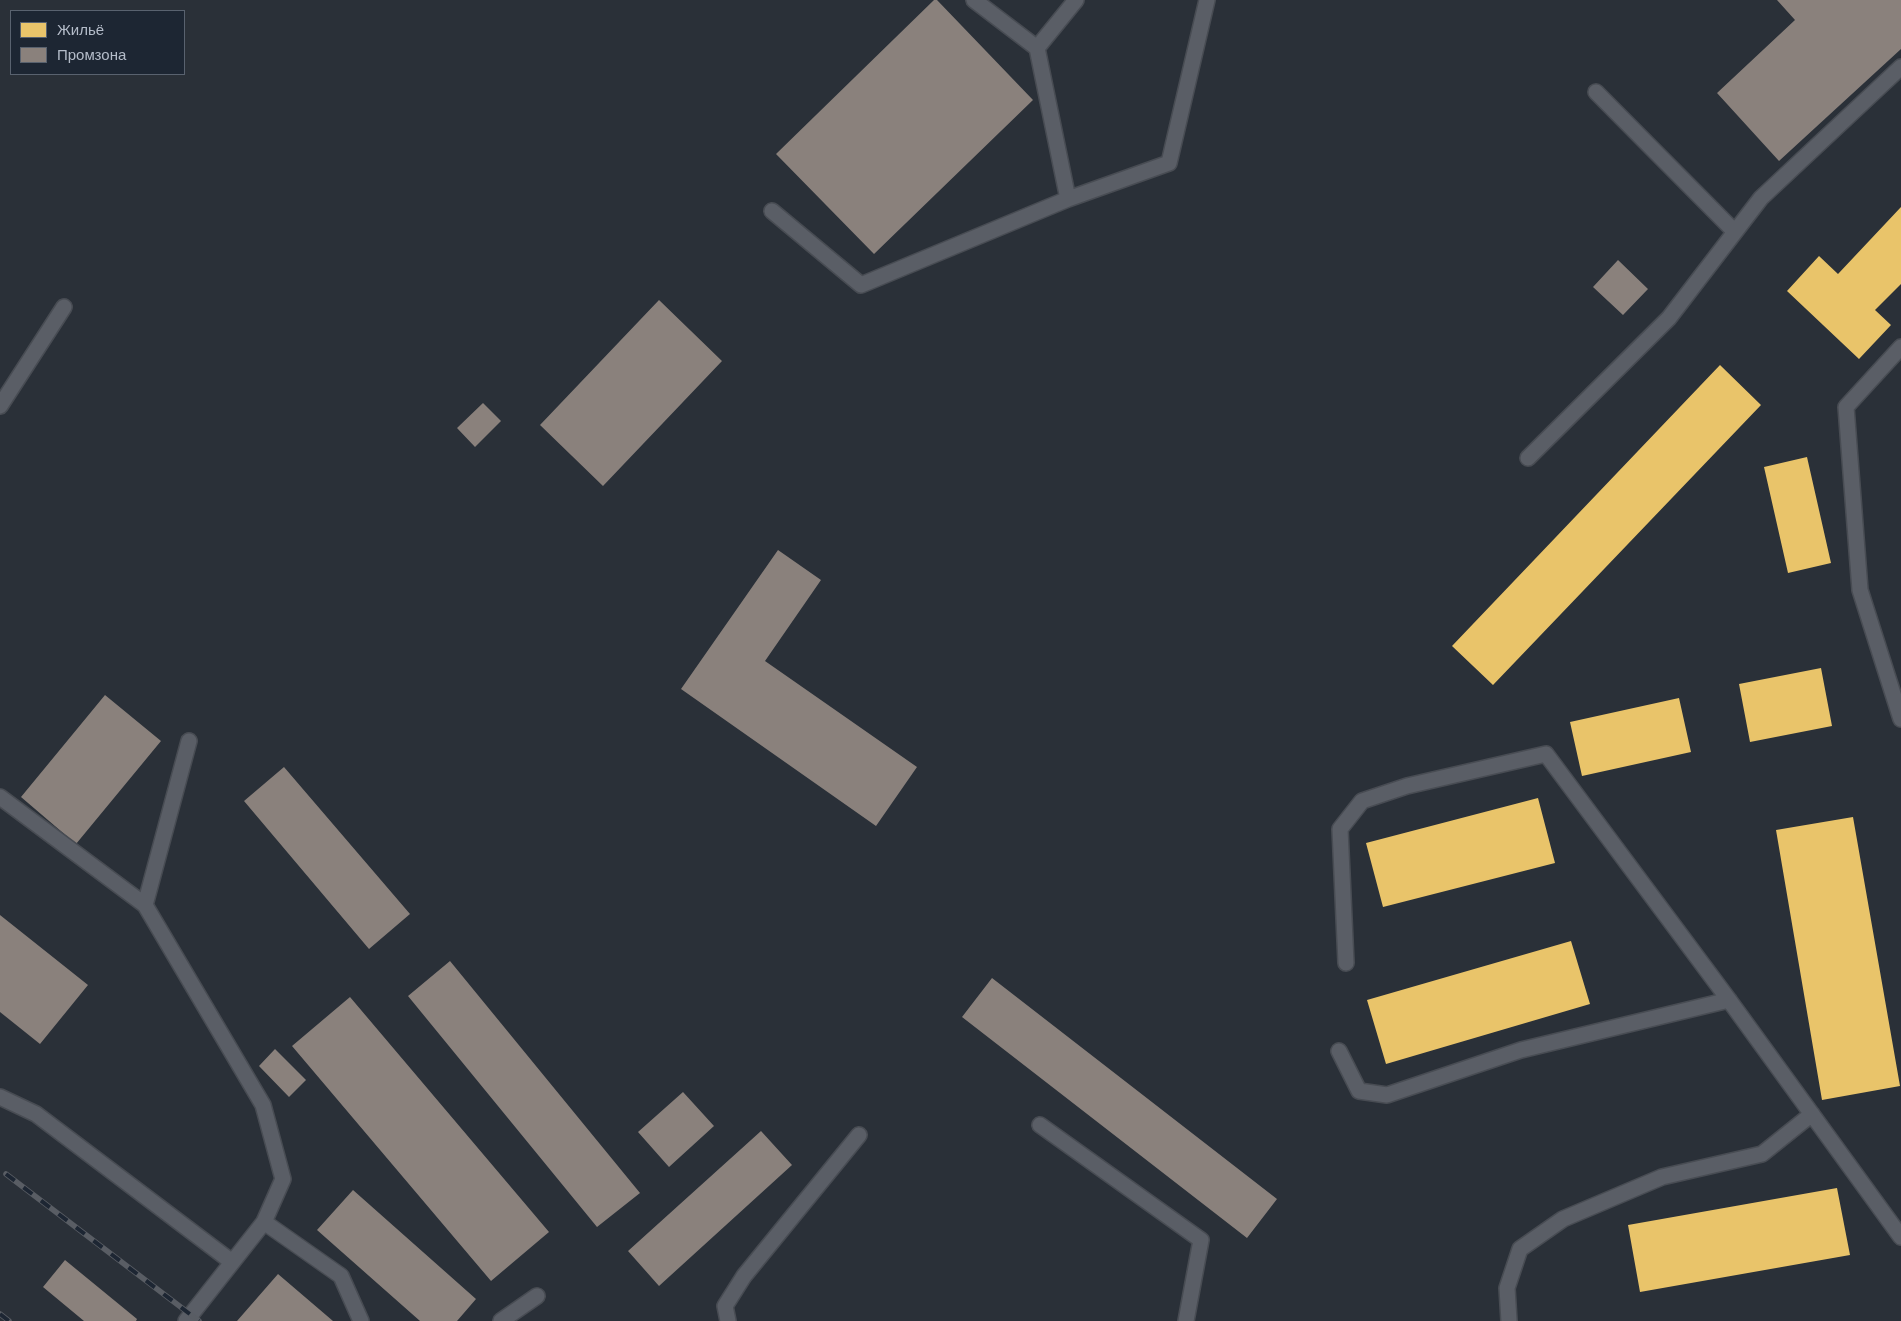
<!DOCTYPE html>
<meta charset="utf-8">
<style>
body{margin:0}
#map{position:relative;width:1901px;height:1321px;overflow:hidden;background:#2a3038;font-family:"DM Sans",sans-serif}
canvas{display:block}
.legend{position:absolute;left:10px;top:10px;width:175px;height:65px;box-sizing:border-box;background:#1d2633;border:1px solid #59626f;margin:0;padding:6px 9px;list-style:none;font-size:15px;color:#b4bcc9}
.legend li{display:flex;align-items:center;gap:10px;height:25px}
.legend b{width:25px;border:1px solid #59626f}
</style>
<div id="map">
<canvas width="1901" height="1321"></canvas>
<ul class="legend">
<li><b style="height:14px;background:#e9c46a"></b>Жильё</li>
<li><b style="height:14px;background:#8a817c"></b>Промзона</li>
</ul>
</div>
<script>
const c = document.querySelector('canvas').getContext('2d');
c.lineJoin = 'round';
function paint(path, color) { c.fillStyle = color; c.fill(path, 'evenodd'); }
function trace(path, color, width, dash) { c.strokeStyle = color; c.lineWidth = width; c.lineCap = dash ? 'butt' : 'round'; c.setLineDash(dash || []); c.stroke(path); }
const homes = new Path2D(`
 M1901,207V284L1875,310L1891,325L1859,359L1787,291L1819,256L1838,274Z
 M1720,365L1761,405L1493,685L1452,646Z
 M1807,457L1831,563L1788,573L1764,467Z
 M1821,668L1832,726L1750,742L1739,684Z
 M1679,698L1691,752L1582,776L1570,722Z
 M1538,798L1555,863L1383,907L1366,843Z
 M1853,817L1900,1086L1822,1100L1776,830Z
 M1571,941L1590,1004L1386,1064L1367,1000Z
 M1837,1188L1850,1255L1640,1292L1628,1225Z`);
const industry = new Path2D(`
 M934,0H937L1033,100L874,254L776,154Z
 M1777,0H1901V49L1779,161L1717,93L1795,20Z
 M1618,260L1648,289L1623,315L1593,287Z
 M659,300L722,361L603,486L540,425Z
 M483,403L501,421L475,447L457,428Z
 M778,550L821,580L765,661L917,767L876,826L681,689Z
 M105,695L161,741L76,844L21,797Z
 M284,767L410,914L369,949L244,801Z
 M0,915L88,985L40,1044L0,1012Z
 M450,961L640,1193L597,1227L408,996Z
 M992,978L1277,1199L1247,1238L962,1017Z
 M350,997L549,1232L491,1281L292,1046Z
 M275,1049L306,1080L289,1097L259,1066Z
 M683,1092L714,1126L669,1167L638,1132Z
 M761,1131L792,1165L659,1286L628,1251Z
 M353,1190L476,1299L457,1321H420L317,1230Z
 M65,1260L137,1319L136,1321H84L43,1287Z
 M278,1274L333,1321H237Z`);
const lane = new Path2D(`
 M974,0L1037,48
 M1596,92L1735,232
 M1068,199L1037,48L1076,0
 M772,211L861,285L1068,199L1169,163L1207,0
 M1901,347L1846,407L1860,590L1901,719
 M0,406L64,307
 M1528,458L1669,318L1761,198L1901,67
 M0,797L145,905
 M1346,963L1340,829L1362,801L1407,786L1546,754L1729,1000L1901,1237
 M1339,1051L1359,1091L1387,1095L1521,1050L1729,1000
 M0,1097L36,1114L232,1262
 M1040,1125L1201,1240L1186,1321
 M264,1222L341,1276L361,1321
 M186,1321L264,1222L283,1179L263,1105L145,905L189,741
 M501,1321L537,1296
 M728,1321L725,1306L744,1276L859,1135
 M1509,1321L1507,1288L1520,1249L1563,1219L1662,1177L1762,1154L1812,1114`);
const rail = new Path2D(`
 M6,1174L199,1321
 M0,1314L9,1321`);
paint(homes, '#e9c46a');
paint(industry, '#8a817c');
trace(lane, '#484c53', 18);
trace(lane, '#5a5e66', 15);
trace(rail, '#595d64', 5.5);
trace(rail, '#1d2633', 4, [11]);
</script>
